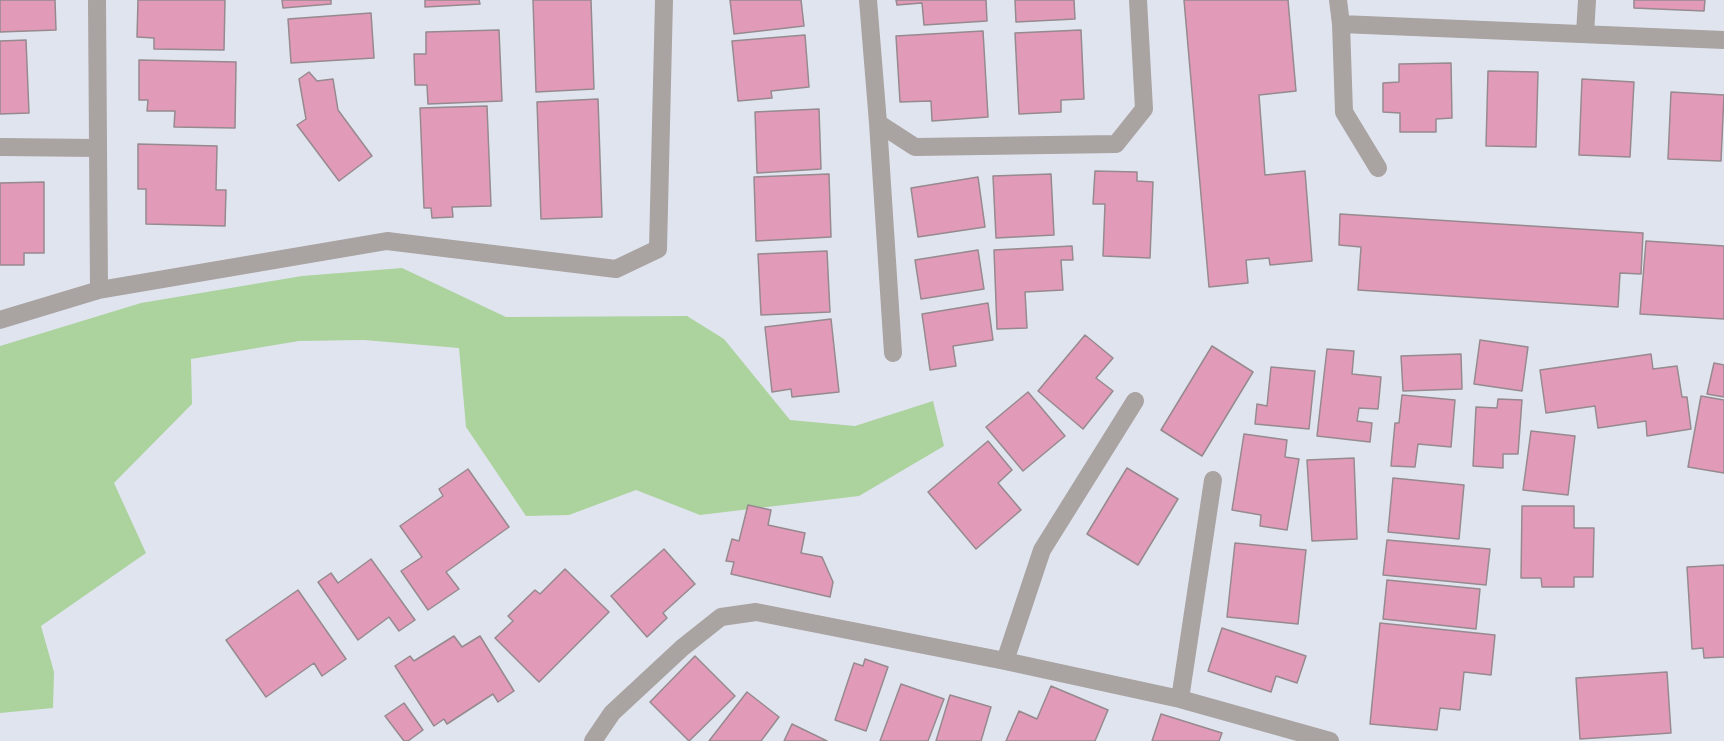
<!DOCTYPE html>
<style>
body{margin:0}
canvas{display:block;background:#e0e4ef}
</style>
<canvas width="1724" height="741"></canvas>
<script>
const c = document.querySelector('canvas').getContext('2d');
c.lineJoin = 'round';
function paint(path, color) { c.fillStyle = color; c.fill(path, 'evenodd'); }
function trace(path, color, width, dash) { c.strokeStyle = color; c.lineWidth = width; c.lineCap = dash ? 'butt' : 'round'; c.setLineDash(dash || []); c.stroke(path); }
const green = new Path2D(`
 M402,268L506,317L687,316L724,339L790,420L855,426L933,401L944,446L859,496L700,515L636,490L569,515L526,516L466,427L459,348L364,340L299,341L191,359L192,404L114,483L146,553L41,626L54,672L53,708L0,713V346L141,303L302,276Z`);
const building = new Path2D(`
 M0,0H55L56,30L0,32Z
 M138,0H225L224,50L154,49V38L137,37Z
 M282,0H331V4L283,8Z
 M425,0H479L480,4L425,7Z
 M533,0H591L594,89L536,92Z
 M730,0H801L804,26L734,34Z
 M896,0H986L987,21L924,25L922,3L897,5Z
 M1015,0H1074L1075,19L1016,22Z
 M1184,0H1288L1296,91L1259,95L1265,175L1305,171L1312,261L1270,265L1269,258L1246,260L1248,283L1209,287Z
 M1634,0H1705L1704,11L1634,8Z
 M371,13L374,58L291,63L288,19Z
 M499,30L502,101L428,104L427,85H415L414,54H426V32Z
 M1081,30L1084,99L1061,100V112L1019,114L1015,33Z
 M983,31L988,117L932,121L931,101L900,102L896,36Z
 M805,35L809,87L771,91L772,98L738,101L732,41Z
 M26,40L29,113L0,114V41Z
 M139,60L236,62L235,128L174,127L175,111H147L148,100H139Z
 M1451,63L1452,118L1436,119V132H1400V113L1383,112V83L1399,82V64Z
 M1488,71L1538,72L1536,147L1486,146Z
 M309,72L317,81L333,79L338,110L372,156L339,181L297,125L306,119L299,79Z
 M1582,79L1634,82L1630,157L1579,155Z
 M1671,92L1724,95L1721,161L1668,159Z
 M598,99L602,217L541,219L537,102Z
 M487,106L491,206L452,207L453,217L432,218L431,208H424L420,108Z
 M819,109L821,169L757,173L755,112Z
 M138,144L217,146L216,190H226L225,226L146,224V189H138Z
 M1095,171L1137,172V181L1153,182L1150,258L1103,256L1105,204H1093Z
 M829,174L831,237L756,241L754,177Z
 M1051,174L1054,235L996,238L993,176Z
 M978,177L985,227L918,237L911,188Z
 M44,182V253H24V265H0V183Z
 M1340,214L1643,233L1641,274L1620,273L1618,307L1358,290L1361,247L1339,245Z
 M1646,241L1724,246V319L1640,314Z
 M1072,246L1073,260H1061L1063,290L1025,292L1027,328L997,329L994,250Z
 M978,250L984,289L921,299L915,260Z
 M827,251L830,312L761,315L758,254Z
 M988,303L993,340L953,346L956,366L930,370L922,314Z
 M831,319L839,392L792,397L791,389L772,392L765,327Z
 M1085,335L1113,358L1096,378L1113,391L1083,429L1038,391Z
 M1480,340L1528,347L1522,391L1474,384Z
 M1212,346L1253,372L1202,456L1161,430Z
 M1327,349L1354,351L1352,374L1381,377L1378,409L1359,408L1357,421L1372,423L1370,442L1317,436Z
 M1461,354L1462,389L1403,391L1401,356Z
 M1651,354L1653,369L1677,366L1682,397H1687L1691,429L1647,436L1646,421L1598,428L1595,406L1546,413L1540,370Z
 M1714,363L1724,365V397L1707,394Z
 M1271,367L1315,371L1309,429L1255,424L1257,404L1267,406Z
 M1028,392L1065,436L1023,471L986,427Z
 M1402,395L1455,400L1451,447L1418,444L1415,467L1391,466L1395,423H1399Z
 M1701,396L1724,400V473L1688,467Z
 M1498,399L1522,400L1518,454H1503V468L1473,466L1476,407L1497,408Z
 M1531,431L1575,436L1568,495L1523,490Z
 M1244,434L1287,440L1285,457L1299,459L1287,530L1260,526L1261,515L1232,510Z
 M988,441L1012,470L998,483L1021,510L976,549L928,492Z
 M1354,458L1357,539L1312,541L1307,460Z
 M1127,468L1178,499L1138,565L1087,534Z
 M468,469L509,527L446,572L459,589L428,610L401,571L422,557L400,526L443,496L439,489Z
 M1393,478L1464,485L1459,539L1388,532Z
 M748,505L771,510L768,525L805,533L801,553L822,557L833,582L830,597L731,574L734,562L726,561L732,539L739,541Z
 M1522,506H1574V528H1594L1593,577H1574V587H1542L1541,578H1521Z
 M1387,540L1490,549L1486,585L1383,575Z
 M1235,543L1306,550L1298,624L1227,617Z
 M664,549L695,584L663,613L667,618L647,637L611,596Z
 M371,559L415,620L399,631L389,617L358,640L318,582L331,573L338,583Z
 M1724,565V657L1704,658L1703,648L1692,649L1687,567Z
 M565,569L609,612L539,682L495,638L513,621L508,616L535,590L540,594Z
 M1387,580L1480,589L1476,629L1383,619Z
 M298,590L346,659L322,676L314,663L266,697L226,640Z
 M1380,623L1495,635L1491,675L1464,672L1460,710L1440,708L1437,730L1370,724Z
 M1222,628L1306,656L1297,683L1276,676L1271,692L1208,671Z
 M454,636L462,647L480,636L514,691L498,702L493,694L447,724L444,719L434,726L395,666L410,656L414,661Z
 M695,656L735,696L689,741L650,702Z
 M865,659L888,667L866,731L835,720L854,663L863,666Z
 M1667,672L1671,733L1580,739L1576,678Z
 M901,684L944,699L928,741H880Z
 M1051,686L1108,710L1095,741H1006L1019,711L1037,719Z
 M747,692L779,717L761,741H709Z
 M950,695L991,707L981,741H936Z
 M404,703L423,730L408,741H404L385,716Z
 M1161,714L1222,733L1219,741H1152Z
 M792,724L827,741H784Z`);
const minor = new Path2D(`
 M97,0L99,290
 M868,0L878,123L915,147L1116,144L1144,109L1138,0
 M1338,0L1341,24L1344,112L1378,168
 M1341,24L1724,40
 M1585,34L1587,0
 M878,123L893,353
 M0,147L98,148
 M0,320L99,290L387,241L616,269L658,249L664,0
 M1005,661L1042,550L1135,401
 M1180,699L1213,480
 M593,741L612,713L682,648L721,617L756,612L1005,661L1180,699L1330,741`);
paint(green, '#acd39e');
paint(building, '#e29ab9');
trace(building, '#968a8e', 1.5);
trace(minor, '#a9a3a1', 18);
</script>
